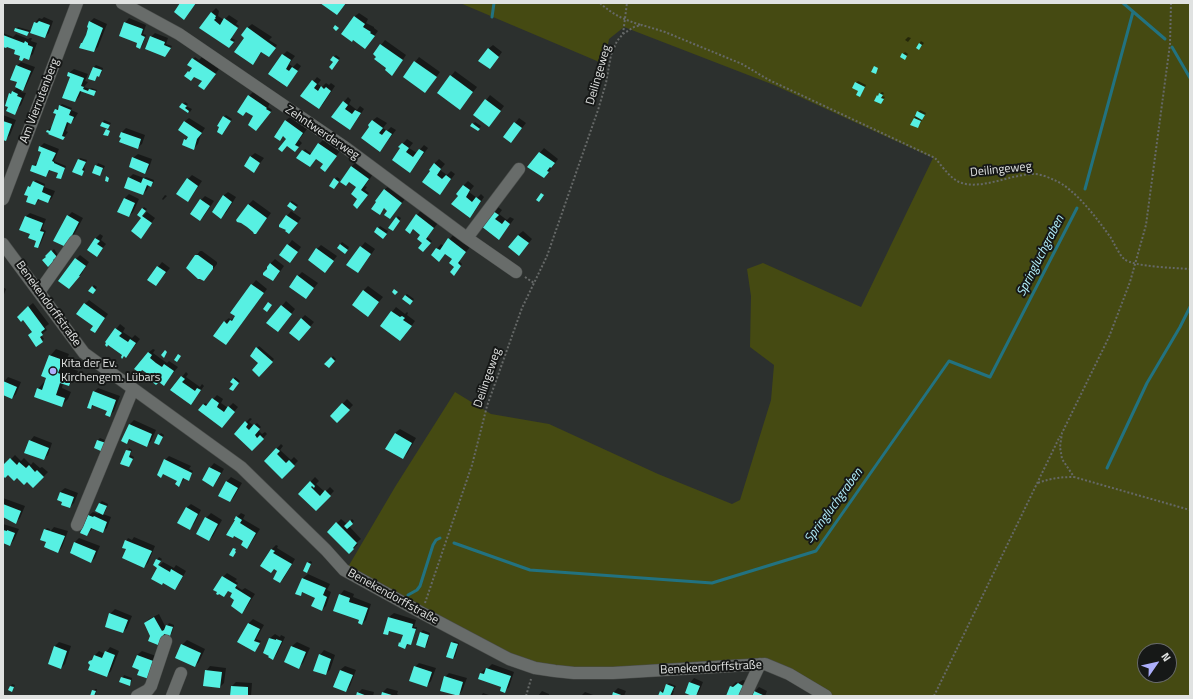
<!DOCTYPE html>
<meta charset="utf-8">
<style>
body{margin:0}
#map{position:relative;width:1193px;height:699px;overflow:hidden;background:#2c302e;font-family:"Titillium Web",sans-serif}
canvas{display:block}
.frame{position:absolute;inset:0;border:4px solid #e0e2e1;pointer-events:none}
.north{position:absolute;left:1137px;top:643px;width:40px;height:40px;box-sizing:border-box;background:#161817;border:1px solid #676968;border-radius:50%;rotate:56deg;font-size:11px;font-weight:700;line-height:16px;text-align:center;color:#e0e2e1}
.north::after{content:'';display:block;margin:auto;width:14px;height:18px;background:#adaffb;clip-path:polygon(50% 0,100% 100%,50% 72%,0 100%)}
</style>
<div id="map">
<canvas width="1193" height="699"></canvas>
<div class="frame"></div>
<div class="north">N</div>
</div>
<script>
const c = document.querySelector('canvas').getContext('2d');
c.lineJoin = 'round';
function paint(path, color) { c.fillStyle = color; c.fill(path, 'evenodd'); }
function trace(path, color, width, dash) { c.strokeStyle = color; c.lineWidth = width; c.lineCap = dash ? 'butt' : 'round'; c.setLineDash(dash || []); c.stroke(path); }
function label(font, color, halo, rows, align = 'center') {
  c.font = font + ' "Titillium Web",sans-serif'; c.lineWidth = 4; c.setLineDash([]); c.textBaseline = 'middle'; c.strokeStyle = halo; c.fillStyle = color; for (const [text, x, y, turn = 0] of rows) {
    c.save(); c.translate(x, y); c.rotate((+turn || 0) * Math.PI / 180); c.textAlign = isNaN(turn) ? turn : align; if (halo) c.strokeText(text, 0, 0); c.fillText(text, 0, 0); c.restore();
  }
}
const green = new Path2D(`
 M460,3H1190V696H835L826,692L789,670L683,664L575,669L538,665L510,655L348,567L395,487L455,392L491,414L549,424L658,474L732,504L740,500L771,400L774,365L750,347L751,296L747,269L763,263L861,307L933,158L774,85L624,27L609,39L604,64ZM1145,651H1169V675H1145Z`);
const shadow = new Path2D(`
 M216,8L219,11L218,16L224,20L229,15L238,21L236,24L239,26L238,27L235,25L231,38L235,40L231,45L217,39L211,13Z
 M359,13L368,19L366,23L374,27V28L378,31L369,43L354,17Z
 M44,17L53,21L49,33L45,37L30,31L27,35L16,29L18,27L32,31L35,23L39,18L42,19Z
 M94,18L107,24L98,47L94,51L82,43L85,40L90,22Z
 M129,18L146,25L143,34L146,35L142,46L140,47L139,42L125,23Z
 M252,24L272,37L269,40L277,45L271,54L262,52L253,63L246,38L247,28Z
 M3,33L13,37L16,34L28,39L30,38H32L31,41L37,43L33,54L28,59L25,57L22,60L21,56L16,50L7,46H3Z
 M155,33L168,38L166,44L172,46L165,56L151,37Z
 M908,37L911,38L908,42L905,40Z
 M385,40L406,55L396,70L388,68L374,54Z
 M921,41L924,43L919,49L917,47Z
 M493,45L502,52L494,63L488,49Z
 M287,51L295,56L289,64L293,67L297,63L301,66L287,86L283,55Z
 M905,52L908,54L906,57L903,54Z
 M336,55L340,58L332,69L334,57Z
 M195,57L199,60L202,57L219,69L204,89L203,81L188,72L193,67L189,64Z
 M419,57L440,72L429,87L404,76Z
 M21,62L35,67L29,80L25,88L23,89H22L21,92L26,93L21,105L17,109L6,105L10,94L18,87L17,66Z
 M96,65L103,68L101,74L99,75H97L94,80V67Z
 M74,69L88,74L85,81L88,82L84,87L90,89L91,88L97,90L94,95L82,90L79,97L75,101L71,77L69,73Z
 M455,71L477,87L460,109L438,93Z
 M317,77L321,80L318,84L322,87L326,83L329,85L331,83L335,86L323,104L319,108L302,96Z
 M858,81L866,85L860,96L859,91L856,83Z
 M253,92L270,103L268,107L272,110L256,130L249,96Z
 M882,92L884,93L882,96L885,97L882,101L877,96Z
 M490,95L504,106L493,121L475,115Z
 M348,97L351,100L349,104L357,110L360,106L364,109L354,124L350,128L332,116Z
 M185,102L188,104L186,106L192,109L190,112L181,107Z
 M62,104L72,108L71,110L78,113L75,118L71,123L69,122L66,131L68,132L63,139L48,130L53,126L57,114L56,110Z
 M920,110L926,113L918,127L914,118Z
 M3,115L16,120L10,135L6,139L3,138Z
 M226,115L232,119L224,132V117Z
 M290,117L307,129L299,140L302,143L295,151L287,138L285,121Z
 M377,117L387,123L383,128L387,131L391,127L396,130L384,146L380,150L372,121Z
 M189,118L205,128L201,134L198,144L194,148L185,140L189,136L184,122Z
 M519,118L526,123L511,142L505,137Z
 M104,120L111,123L108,128L103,122Z
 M475,122L481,126L478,130L472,126Z
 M126,128L145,135L142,144L137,148L120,136L122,132Z
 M407,139L413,143L409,148L417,153L424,145L428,148L414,167L410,172L401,148L400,147Z
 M323,140L340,151L325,170L324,163L316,158H298L305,149L312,154L319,144Z
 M44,143L59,149L54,161L66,166L62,176L61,178L59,172L51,169L46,176L33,166L38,162L43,151L40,147Z
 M544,148L558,159L548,173L529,166Z
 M255,153L264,158L254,171L250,157Z
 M138,154L152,159L149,168L145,173L133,158Z
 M80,158L87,160L84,168L85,169L82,175L79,160Z
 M439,159L445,164L440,170L447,175L451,171L455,174L440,194L431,170L434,164Z
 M356,162L373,174L365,186L367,187L365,190L369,193L359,206L357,187L349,181L342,182L352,166Z
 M98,163L105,166L100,175L93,173Z
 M133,174L144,178L146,177L154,180L153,184L151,185H149L147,190L143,194L129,178Z
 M192,175L202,181L192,196L188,200V179Z
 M337,177L340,179L335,186V179Z
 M36,180L45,184L44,187L55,191L52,198L48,202L40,199L35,204L29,195V187Z
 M468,181L474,186L469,192L477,198L481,194L484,197L474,212L459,196L463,186Z
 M389,186L405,199L394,213L385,207L381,212L384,190Z
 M228,192L236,197L226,213L221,217L223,196Z
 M129,194L139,199L133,212L129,216L124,199Z
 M165,195L167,196L163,200L162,199Z
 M205,196L214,201L204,216L200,220L201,200Z
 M253,200L271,213L256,233L241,222L249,204Z
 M292,201L298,205L295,208L290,202Z
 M144,207L147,209L141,216L142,217L147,212L155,218L141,237L132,231L142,218L138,215Z
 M498,207L502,210L499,214L507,220L510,217L514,219L499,239L482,226Z
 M421,210L438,223L427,237L432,241L425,249L421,235L414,229L410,232L406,230Z
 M291,211L301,218L294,228L287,229L280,225Z
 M72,212L83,218L70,242L68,216Z
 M30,213L46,219L42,229L46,231L40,245L38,247L39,237L31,233L25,217Z
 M398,216L401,218L395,228L397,218Z
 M380,226L388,231L385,236L375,232Z
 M523,231L532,239L523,250L518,235Z
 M100,234L103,236L101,240L106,244L97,255L88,249L96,238Z
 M453,235L470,247L459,261L462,264L456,273L454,259L446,253L439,261L432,255L441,244L444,246Z
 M292,240L301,247L294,257L281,255Z
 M342,242L349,247L347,251L338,247Z
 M365,242L375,249L362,267L348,264Z
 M321,245L337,256L325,271L317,249Z
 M54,249L58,255L48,266L47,257Z
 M200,251H202L217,262V264L204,280L196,256Z
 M80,255L89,262L83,271V272L73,284L76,259Z
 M275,259L284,266L277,276L268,268L270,264Z
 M162,262L170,268L156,285L148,280Z
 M302,272L318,283L306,298L298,276Z
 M256,280L267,289L226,344L224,322L229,318L231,320L233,318L234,319L252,285Z
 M94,285L97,287L94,291L92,287Z
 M368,286L383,297L368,315L364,290Z
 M3,287L6,289L3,297Z
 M407,294L414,299L412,302L405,296Z
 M89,300L108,314L99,327L94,326L85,304Z
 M286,301L295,309L282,326L268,323Z
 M33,303L49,324L45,327L47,330L41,335L44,339L36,346L33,331L22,312Z
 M396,307L405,314L407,312L408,313L407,315L415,321L405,335L381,326Z
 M305,315L314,322L303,335L301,319Z
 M120,324L125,328L123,332L132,338L135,335L140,339L130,352L123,355L106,342Z
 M259,346L274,359L259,376V363L251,355Z
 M56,349L69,354L64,366L78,371L75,379L69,385L63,383L62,388L71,392L68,399L61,406L38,389L44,382H46L50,356Z
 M153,349L155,350L153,353L167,363L169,361L178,367L164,384L155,377L148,353Z
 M333,356L336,359L329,367L326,364Z
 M186,372L188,374L186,377L200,387L202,384L204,386L191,404L171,390Z
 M8,377L21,382L16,394L12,398L3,394V383Z
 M235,377L240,381L235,388L234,384L231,382Z
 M98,388L120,396L114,411L110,416L108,411L94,405L91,408L94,392Z
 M217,395L223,399L221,403L228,408L233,403L238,407L226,422L199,410L205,403L208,405Z
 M347,399L353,405L337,422L332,416Z
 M250,418L252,419L249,422L254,426L257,423L261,427L258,430L262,434L265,432L267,434L252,450L235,434Z
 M134,420L156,430L151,441L147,445L131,438L127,443L129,425Z
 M400,429L416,438L407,454L402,458L387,449L395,433Z
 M161,433L164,435L159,444V435Z
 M34,436L52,443L48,455L43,459L30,441Z
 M100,438L107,441L95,448L98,440Z
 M281,444L283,446L280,450L291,460L294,457L298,461L282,477L265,461Z
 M129,448L132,450L130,455L134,457L129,466L122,463Z
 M15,455L21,461L24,458L31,465L33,462L40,468L42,467L48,472L33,487L27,481L8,473L3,474V467Z
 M169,456L191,466L189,469L193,471L188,480L185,478L179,485L178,480L164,473L161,476L165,460Z
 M214,463L224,469L217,481L213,486L210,468Z
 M231,477L242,483L234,497L230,501L219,495L227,481Z
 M315,477L319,481L316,484L325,492L330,487L334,491L316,510L299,494Z
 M65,488L78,493L74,503L70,507L63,501L60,492Z
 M3,498L25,506L20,518L16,522L3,516Z
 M102,501L108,504L105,512L103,514L111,517L107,528L102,532L93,528L87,535L88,516L93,512L98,514L100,512V503Z
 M191,504L201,510L194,524L189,528L186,508Z
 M211,513L222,520L213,536L209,540L206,518Z
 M241,513L245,515L243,519L260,529L251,543L247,547L237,517Z
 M341,519L347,524L352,519L354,521L349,526L361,539L356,543L358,544L349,553L328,532Z
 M3,524L19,529L14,540L10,545L3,542Z
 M54,527L68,531L62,547L58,552L48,538L45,530L47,528L50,529L49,533Z
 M134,537L155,546L148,563L144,567L127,549L123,547L128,538L132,540Z
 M79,538L100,546L95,558L91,562L75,542Z
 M276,545L278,546L277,548L295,559L284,578L280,582L279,571L272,549Z
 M159,557L162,559L156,567L154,565Z
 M310,561L312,562L307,572L308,563Z
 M163,562L174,568L176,565L186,571L179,584L175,589L164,582L162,584L159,566Z
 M227,573L237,579L235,581L238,583L236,586L242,590L245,588L255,594L246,608L242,612L238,596L229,590L224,596L223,577Z
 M308,574L330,584L327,590L331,592L326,606L322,610L316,597L303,592L300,595L297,593L303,578Z
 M344,590L354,594L353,597L371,604L366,620L362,624L360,619L340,595Z
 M115,609L132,616L127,628L123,632L110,614Z
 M394,613L416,620L414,627H417L412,642L411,644H409L405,648L399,646L404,635L391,630L387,634L384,633L389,617Z
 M159,614L166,628L169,623L174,625L172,633L170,635L167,633L166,636H151L145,623L149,619Z
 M253,619L264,625L256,639L261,641L255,650L239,642L249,623Z
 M423,630L430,633L427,645L425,647L418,644L421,632Z
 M275,634L280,637L281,635L285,637L277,654L273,659L270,655V638Z
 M187,640L205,649L199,662L195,666L182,645Z
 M454,641L459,643L455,657L453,658L452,643Z
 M59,642L71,646L65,664L61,668L49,664L55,646Z
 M297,642L310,648L303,663L299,667L285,661L292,646Z
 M110,647L119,651L111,671L107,676L93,660L94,656L99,651L105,654Z
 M324,650L335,655L330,670L325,674L320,655Z
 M142,651L159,657L140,669L137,655Z
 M419,663L436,668L431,681L427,686L415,667Z
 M492,664L514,672L509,687L505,691L503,686L479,678L481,673L485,669H487Z
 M210,666L226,668L224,683L220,687L206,671Z
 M345,666L356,670L350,686L346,691L340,670Z
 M449,673L467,678L462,691L458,696L442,690L445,677Z
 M124,675L132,678L131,683L130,684L121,681Z
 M694,678L703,682L699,692L695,696L690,683Z
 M743,680L749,682L727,696L731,687L736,682L738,683Z
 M236,682L252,683L251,696H231L232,686Z
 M669,683L676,686L673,691H674L672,696H659L661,692Z
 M12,684L15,685L12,691L9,690Z
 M759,687L767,691L765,696H753L755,691Z
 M387,688L398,691L397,694L400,696H382L383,692Z
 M618,688L626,691L624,696H613L614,692Z
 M95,689H97L95,696H91Z
 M362,689L374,692L373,696H357L358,693Z
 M542,691L549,694V696H538Z
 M585,692L596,696H581Z
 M483,693L492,696H481Z`);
const stream = new Path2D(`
 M1123,3L1165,39
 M492,17L494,3
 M1172,47L1190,78
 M1085,189L1133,12
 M1107,468L1147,383L1180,327L1190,307
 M454,543L530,570L712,583L816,551L949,361L990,377L1077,208
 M408,595L417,590L420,586L433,545L436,540L440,538`);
const building = new Path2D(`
 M180,3H196L184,20L174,12Z
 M320,3H346L337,15Z
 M211,12L216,16L215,18H216L214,20L220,25L224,18L238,28L230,40L234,42L229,48L199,28Z
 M354,16L365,24L363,27L371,32L370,33L375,36L365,49L353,40L352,42L341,34Z
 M39,21L50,25L45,38L30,33L34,22L37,23Z
 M89,21L103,28L94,52L79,48L81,43H82L86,35L88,28L87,27Z
 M124,22L143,29L141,35L145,37L140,49L136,47L137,43L119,36Z
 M335,25L339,28L336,31L333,28Z
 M247,27L276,48L269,57L261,52L253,65L234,52L244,38L241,35Z
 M15,28L29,32L27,36L14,31Z
 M3,35L24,43L25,41L28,43V45L33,47L29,60L24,58L22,61L19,60L20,56L14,54L15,50L7,47L6,48L3,47Z
 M150,36L165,42L164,45L171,48L165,57L145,49Z
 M919,43L922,45L919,50L916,48Z
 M380,44L403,60L392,76L385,70L386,68L374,59L376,57L373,54Z
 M488,48L499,57L490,69L478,61Z
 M902,53L907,56L905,60L900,57Z
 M282,54L291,60L286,69L289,71L292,67L298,71L287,87L268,74Z
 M333,56L339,60L332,70L329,67L333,62L330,60Z
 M192,58L216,74L204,90L198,86L202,81L194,77L191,81L184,76L188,71L189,72L192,68L187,65Z
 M414,61L437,77L425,93L403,77Z
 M16,65L31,71L23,91L15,87L17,82L10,80Z
 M874,66L878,68L876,74L871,72Z
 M93,67L102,70L99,77L97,76L95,81L88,79Z
 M68,72L84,78L81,86L84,87L83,89L88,91L89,89L96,91L94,96L80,91L75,102L62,98L70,77L67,76Z
 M450,75L473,92L460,110L437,93Z
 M312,80L317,84L314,88L318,91L321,86L324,89L326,87L331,91L319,109L300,96Z
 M855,82L865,87L860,97L856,95L858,91L852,88Z
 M12,91L18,94L17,96L22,98L15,115L6,111L8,107L5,106L9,93L11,94Z
 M879,93L883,95L881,98L884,99L881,104L874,101L877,95L878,96Z
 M248,95L267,108L266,109L271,112L256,131L248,125L253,116L246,112L243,116L237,112Z
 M485,99L501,111L489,127L473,115Z
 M343,101L348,105L345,109L352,114L355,110L361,113L350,130L331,117Z
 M182,103L187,106L185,108L189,111L188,113L179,107Z
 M59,105L71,110L69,115L74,117L71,124L67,122L62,136L65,137L63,140L48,134L49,133L46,132L47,130L50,131L56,114L53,113L55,109L58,110Z
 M917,111L925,115L922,120L915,116Z
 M223,116L231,121L222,135L217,132L219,127L217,126Z
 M914,118L921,121L918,128L910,125Z
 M285,120L303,133L295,145L299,147L295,152L287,146L282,152L278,149L286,139L283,136L280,141L274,137Z
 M372,120L383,128L379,133L382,135L386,130L392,134L380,152L361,138L369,127L368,125Z
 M3,121L12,124L6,141L3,140Z
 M184,121L202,133L197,139L194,150L182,145L184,139L186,140L188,137L178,130Z
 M102,122L110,125L108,129L100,126Z
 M514,122L522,128L511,143L503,137Z
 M472,123L480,129L478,131L470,126Z
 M106,129L110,131L108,136L103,135Z
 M121,132L141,139L138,149L119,142L121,138L119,137Z
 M318,143L337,156L325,172L320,168L323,164L316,159L310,167L296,158L302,150L310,155Z
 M402,143L409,148L406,152L413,157L419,149L424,152L410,173L392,160L400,148L398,147Z
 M39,146L56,153L52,161L54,162V163L65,168L61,179L56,178L58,173L49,170L46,177L30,171L32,165L36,166L41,152L38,151Z
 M539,152L555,163L551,168L550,167L547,171L549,172L544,178L527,167Z
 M250,156L260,163L254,173L244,166Z
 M132,157L149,164L145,174L129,167Z
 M78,159L86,162L82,170L84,171L82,176L72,172Z
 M434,163L441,169L437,175L442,179L446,175L451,179L440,195L422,182L430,171L429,170Z
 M95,165L103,168L100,176L92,173Z
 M351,166L369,179L361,190L368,195L357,209L353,205L357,199L351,194L356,187L349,182L346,186L340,182Z
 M106,176L109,178L108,182L105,181Z
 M128,177L141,183L143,178L153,182L151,187L147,185L143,195L124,188Z
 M187,178L198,186L188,202L176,194Z
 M334,178L339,182L334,189L329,186Z
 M33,181L44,186L42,192L51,196L48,203L38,199L35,205L26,202L28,196L24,195L28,186L30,187Z
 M463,185L470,190L466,197L472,202L476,197L481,201L470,218L451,204L458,196L456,194Z
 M384,189L402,203L390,219L384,215L387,211L384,208L380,215L371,209L376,202L375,201Z
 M541,193L544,195L539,202L536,200Z
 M223,195L232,202L221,219L212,212Z
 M124,198L135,203L129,217L117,212Z
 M200,199L210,206L200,221L190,214Z
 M290,202L297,207L294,211L287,206Z
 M248,204L267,218L256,234H254L253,232L247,227L241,223L237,222L236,220Z
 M142,208L146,211L142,216L152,223L141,239L131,231L141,218L137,215Z
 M493,211L499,215L495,219L502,224L505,220L510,224L499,240L481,226Z
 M416,214L434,228L426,239L431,243L423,252L418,248L422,243L417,239L420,235L413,229L410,234L405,230Z
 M67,215L79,222L66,247L53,241Z
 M286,215L298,223L289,234L285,231L286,230L279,227V225Z
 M25,216L43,223L40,231L44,232L38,248L34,247L36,241L28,238L30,234L19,230Z
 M396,217L400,221L393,231L388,228Z
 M377,227L387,234L383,239L374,232Z
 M518,235L529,243L519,256L508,247Z
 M95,238L100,241L97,244L103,248L97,257L87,250Z
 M448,238L466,252L458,263L461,266L454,276L450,272L454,267L449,263L452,259L445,254L439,262L431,255L436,248L440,250Z
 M287,244L298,252L290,263L279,255Z
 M340,244L348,250L345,254L337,248Z
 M360,246L371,254L358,273L346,265Z
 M316,248L334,261L325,273L308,260Z
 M51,250L57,257L53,260L54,261L48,267L42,260L46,257L45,256Z
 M195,255H198L213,266V269L204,281L200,279H198L186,268Z
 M75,258L86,266L79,276H80L69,289L58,281Z
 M270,263L280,271L273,281L263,275V273L267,269V267Z
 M157,266L166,272L156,286L147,280Z
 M297,275L314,288L306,299L289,287Z
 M251,284L264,293L226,345L213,336L224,321L227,324L230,320L232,321L235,316L230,313Z
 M92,286L96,290L93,294L88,291Z
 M394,289L398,292L395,295L392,292Z
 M363,290L379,302L368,317L352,305Z
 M405,295L413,301L410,305L402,299Z
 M268,302L272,305L267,312L263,309Z
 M84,303L105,318L95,333L90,330L93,326L76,314Z
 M281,305L292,314L278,332L266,323Z
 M28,306L45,329L41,332L43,335L40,337L43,342L36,347L28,335L32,332L23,320L21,322L17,317Z
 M391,311L400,317L402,316L405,318L403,320L412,326L400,341L380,326Z
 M301,318L311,327L299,341L289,333Z
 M115,328L122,333L119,336L128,342L130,339L136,343L126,358L124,356L122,359L121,357L122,355L108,345L107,347L105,345L106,343L105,342Z
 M256,347L273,362L259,377L252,370L258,363L250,356Z
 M165,350L167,352L164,358L161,355Z
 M148,352L152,355L150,358L156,363L162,367L164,364L174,371L164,386L159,382L156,385L151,381L153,378L148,374L142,370L140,373L134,369Z
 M178,354L181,356L177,362L174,360Z
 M49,355L63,360L58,373L72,378L69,386L60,383L56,395L65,398L62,407L34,397L37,388L42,390L46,378L41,376Z
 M331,357L335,361L329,368L324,364Z
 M181,376L185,379L182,382L195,391L197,388L201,390L191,405L170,390Z
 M233,378L239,383L233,391L229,389L233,384L230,382Z
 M3,381L17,387L12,399L3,395Z
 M93,391L116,400L110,417L105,415L107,411L92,405L91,409L87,408Z
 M212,398L219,403L217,407L224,412L228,406L235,412L222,428L198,410L203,404L206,406Z
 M342,403L350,410L337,423L330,416Z
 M245,421L248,424L246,427L249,430L254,424L260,429L255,435L257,438L260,435L264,439L252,451L234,434Z
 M129,424L152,434L147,447L129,439L127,444L121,441Z
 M395,433L412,443L403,459L385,449Z
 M158,434L163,437L159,445L154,443Z
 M29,440L49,448L44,460L24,453Z
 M97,440L106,443L103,452L94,448Z
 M276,448L280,451L277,454L286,463L289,460L295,466L282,479L264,461Z
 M126,450L131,451L129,457L133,459L129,467L120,464Z
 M10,458L17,465L19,462L26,468L29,465L35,472L37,470L44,477L33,488L27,482L24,485L17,478L14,481L8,475L5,478L3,476V465Z
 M164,459L192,473L189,481L183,478L179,487L175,484L177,481L163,474L161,478L157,475Z
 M209,467L221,473L213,487L202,480Z
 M226,481L238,488L230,502L218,496Z
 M310,481L315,486L314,488L312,486L311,487L320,496L325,490L331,496L316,511L298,494Z
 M60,492L74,497L70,508L61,505L62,502L57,500Z
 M99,503L107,506L103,515L95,511Z
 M3,504L21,511L16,524L3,517Z
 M186,507L198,514L190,530L177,523Z
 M88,515L93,517L94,516L107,522L103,533L91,528L87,536L80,533Z
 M236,516L242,520L240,523L256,533L247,549L241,545L243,541L234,536L233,538L226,535L235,520H234Z
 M205,517L218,524L209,541L196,534Z
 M350,520L353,524L347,529L344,526Z
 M336,522L357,543L353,548L354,549L349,554L327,532Z
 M44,529L65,536L58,553L44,547L46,542L40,540Z
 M3,530L7,531V530L15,533L10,546L3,543Z
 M125,540L152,551L144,568L122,558L126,549L122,548Z
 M74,542L96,551L91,563L70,553Z
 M233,548L236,549L235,551L236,552L233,557L229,555Z
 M271,549L275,551L273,553L292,564L280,583L273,579L277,571L274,569L271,573L260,566Z
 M156,559L161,561L158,565L170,572L171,569L183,576L175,590L163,583L162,585L151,579L157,568L153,565Z
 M307,562L311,564L307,573L303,571Z
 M222,576L237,585L235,588L251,598L242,614L231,606L234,600L230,597L232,593L228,591L224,597L219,594L218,595L216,594L217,592L213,590Z
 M302,578L326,588L323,595L327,597L322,611L311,606L315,598L302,592L301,596L295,594Z
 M339,594L350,598L349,602L368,608L362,625L358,623L359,620L333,611Z
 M109,613L128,620L123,633L105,627Z
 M154,617L162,631L164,630L166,625L173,627L170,636L164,634L162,641H160L158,645L148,641L150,636L144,623Z
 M388,617L413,624L412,628L416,629L411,645L407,644L405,649L398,646L399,642L400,643L403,635L389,631L388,635L383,634Z
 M248,623L260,629L254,641L260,643L255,652L237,642Z
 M420,632L429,635L425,648L416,645Z
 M269,638L276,640V639L282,641L273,660L268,657L269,656L263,653Z
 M451,642L458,644L453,659L446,657Z
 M181,644L201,653L195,667L175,658Z
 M54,646L67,651L61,669L48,664Z
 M291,646L306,652L299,669L284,662Z
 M105,651L115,655L107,677L88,670L90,665L88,663L89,661L92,660L94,655L102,658Z
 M319,654L331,659L326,675L313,671Z
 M137,655L156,662L149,679L137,675L139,670L132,667Z
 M414,666L432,672L427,687L409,681Z
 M486,668L511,676L505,693L500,691L501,687L478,679L480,673L484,674Z
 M205,670L222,672L220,688L203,686Z
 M340,670L353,675L346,692L333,687Z
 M444,676L463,682L459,696L440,691Z
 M121,677L131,680L130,686L119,682Z
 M689,682L700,686L696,696H692L685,693Z
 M738,683L745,687L741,696H726L730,686L733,687Z
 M666,684L674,687L670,696H658L660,691L663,693Z
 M10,686L14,687L12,692L8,690Z
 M231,686L248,687V696H230Z
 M92,690L96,691L94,696H90Z
 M754,691L765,696H752Z
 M357,692L367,696H356Z
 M382,692L395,696H381Z
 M613,692L624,696H612Z`);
const path = new Path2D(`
 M600,3C613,15 625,20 641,25
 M1171,3L1170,44L1146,225L1130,282L1109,337L1062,433L1060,447L1062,459L1074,477L1190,510
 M623,34L627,3
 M525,277L534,283
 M1038,483C1051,478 1062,477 1074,477
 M425,603L472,465L487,406L522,308L547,256L598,110L606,83L611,55L617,41L623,34L634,27L642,25L665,32L742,64L769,80L935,158C942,166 949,177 959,182C980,191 1011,174 1034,174C1040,174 1048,177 1054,180C1075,188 1098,220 1111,238C1115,245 1119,254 1124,259C1134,267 1176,268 1190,269
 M526,696L531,679
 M934,696L1060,436`);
const minor = new Path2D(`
 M122,3L179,34L346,148L467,238L516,272
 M3,199L77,3
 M467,238L519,169
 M3,244L84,353L241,467L326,550L344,570L422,613L509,659L535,668L555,671L574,673H613L765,664L789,674L826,696
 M39,292L75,241
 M77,525L133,389
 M137,696L148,690L151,686L166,641
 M172,696L181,673
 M745,696L760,664`);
const markers = [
 [53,371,4,"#adaffb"]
];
const streetNames = [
 ["Deilingeweg",599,75,-74],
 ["Am Vierrutenberg",40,101,-69],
 ["Zehntwerderweg",322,133,34],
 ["Deilingeweg",1001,170,-6],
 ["Benekendorffstraße",48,304,54],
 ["Deilingeweg",488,378,-71],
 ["Benekendorffstraße",393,597,29],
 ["Benekendorffstraße",711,668,-3]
];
const poiNames = [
 ["Kita der Ev.",61,364],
 ["Kirchengem. Lübars",61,378]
];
const waterNames = [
 ["Springluchgraben",1041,256,-63],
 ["Springluchgraben",834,506,-54]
];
paint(green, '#454a12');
paint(shadow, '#0007');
trace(stream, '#227280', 3);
paint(building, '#57f0e2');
trace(minor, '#4a4d4b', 13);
trace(path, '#666968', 2, [2, 2]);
trace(minor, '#686c6a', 12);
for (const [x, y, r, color] of markers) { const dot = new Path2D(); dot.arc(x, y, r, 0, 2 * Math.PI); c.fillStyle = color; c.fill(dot); trace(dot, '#161817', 1.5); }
label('12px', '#e0e2e1', '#161817', streetNames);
label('12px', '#e0e2e1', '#161817', poiNames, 'left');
label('italic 13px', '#b2effb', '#161817', waterNames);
</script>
